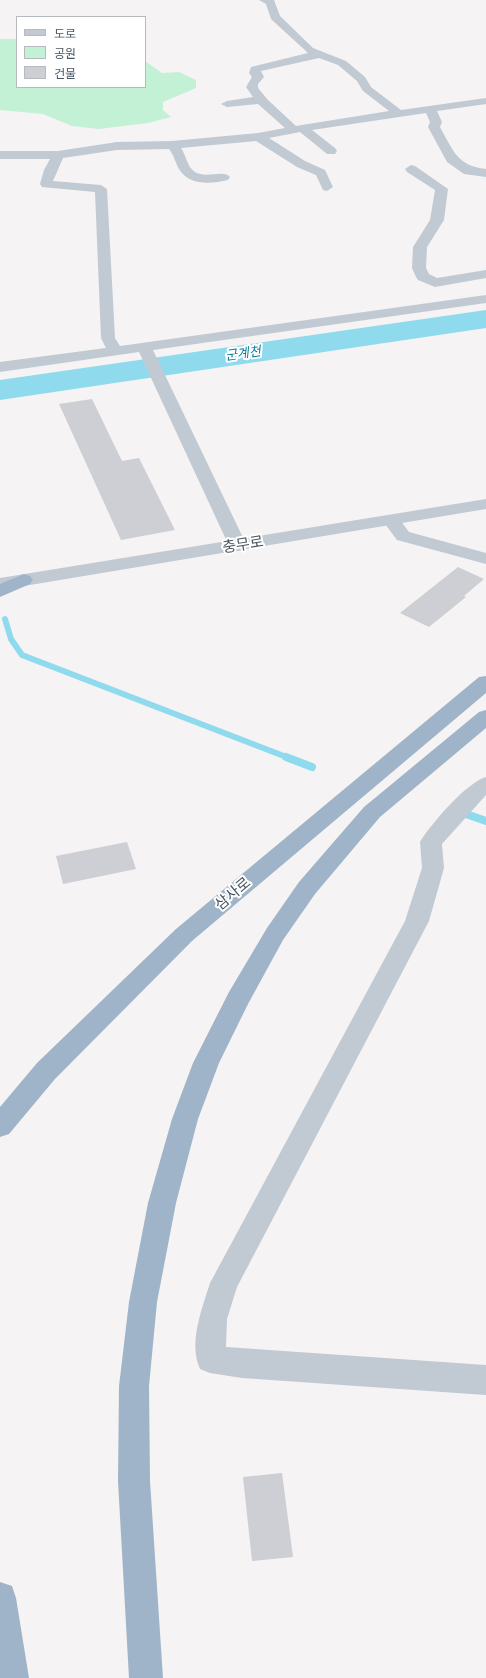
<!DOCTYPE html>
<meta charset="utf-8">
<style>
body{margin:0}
#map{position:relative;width:486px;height:1678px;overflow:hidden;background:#f5f3f3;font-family:Figtree,"Noto Sans KR",sans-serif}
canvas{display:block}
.legend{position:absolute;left:16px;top:16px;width:130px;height:72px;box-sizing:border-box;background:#fff;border:1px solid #b7bbc0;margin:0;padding:5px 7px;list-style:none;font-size:12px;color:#4a5661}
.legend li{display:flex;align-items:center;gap:8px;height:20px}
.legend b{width:20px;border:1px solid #b7bbc0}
</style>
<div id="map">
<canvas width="486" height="1678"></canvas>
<ul class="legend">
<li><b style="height:5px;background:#c1cad2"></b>도로</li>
<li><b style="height:11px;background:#c3f1d5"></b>공원</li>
<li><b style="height:11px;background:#cdcfd5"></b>건물</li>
</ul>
</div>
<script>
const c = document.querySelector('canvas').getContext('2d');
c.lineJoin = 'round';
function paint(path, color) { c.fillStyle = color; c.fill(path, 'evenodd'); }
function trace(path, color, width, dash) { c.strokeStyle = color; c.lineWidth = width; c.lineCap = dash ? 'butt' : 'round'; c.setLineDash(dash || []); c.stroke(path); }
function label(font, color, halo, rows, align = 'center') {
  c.font = font + ' Figtree,"Noto Sans KR",sans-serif'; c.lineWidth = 4; c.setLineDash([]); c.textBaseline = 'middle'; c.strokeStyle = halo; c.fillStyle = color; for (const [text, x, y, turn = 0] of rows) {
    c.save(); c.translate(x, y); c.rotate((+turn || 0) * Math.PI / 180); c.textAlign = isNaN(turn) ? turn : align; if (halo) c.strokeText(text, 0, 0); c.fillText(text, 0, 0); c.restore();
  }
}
const green = new Path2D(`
 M0,39H17V87H145V61L162,73L179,72L196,80V88L163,102V110L171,117L148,123L99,129L72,126L43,114L0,110Z`);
const streamFar1 = new Path2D(`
 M5,619L11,639L22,655L289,758`);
const stream = new Path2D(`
 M286,757L312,767
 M466,814L486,821`);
const river = new Path2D(`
 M486,310V328L0,400V380Z`);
const building = new Path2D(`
 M92,399L122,461L139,458L175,530L121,540L59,404Z
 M458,567L484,579L464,596L466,597L429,627L400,613Z
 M127,842L136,869L63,884L56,856Z
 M282,1473L293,1557L252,1561L243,1477Z`);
const minor = new Path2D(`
 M259,0H274L280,16L313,48L346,61L365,77L371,87L401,110L486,98V104L437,111L442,122L440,127C453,150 457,166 486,169V177L464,174L447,162L428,127L430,122L426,113L312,130L335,148L337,151L335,154H327L300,132L269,138L305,161L325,170L333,187L327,191L323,190L316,175L297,167L256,141L181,148C186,155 187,167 195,172C205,179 225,169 230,177L228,180C211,184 189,186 179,169C175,162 174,155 169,149L117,150L63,158L53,181L101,185L107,189L115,338L120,346L486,295V303L153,350L247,546L244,550L238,551L232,550L229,546L139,352L0,372V362L106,348L101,338L95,192L42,187L40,184L44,170L50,159H0V151H58L117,142L172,141L258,133L285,128L258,104L227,107L221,104L227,101L253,97L246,87L252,77L249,73L251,67L308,53L271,19L266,4ZM319,58L338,65L357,81L363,91L389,111L296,126L268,100L258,88V84L264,77L261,71Z
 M411,165L415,166L448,189L444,220L427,247L426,268L429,274L437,278L486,270V278L435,287L418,280L416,277L412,268L413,247L430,220L435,190L407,172L405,169Z
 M391,515L397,516L409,532L486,553V564L397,540L382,520L385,516Z
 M486,777V795L442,844L444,868L429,921L237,1287L227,1319L226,1347L486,1365V1395L242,1378L210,1373L200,1369C188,1343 202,1309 210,1283L405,921L422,868L420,842C430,825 467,782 486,777Z`);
const tertiary = new Path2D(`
 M486,499V509L0,590V578Z`);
const trunk = new Path2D(`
 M24,574L30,576L33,580L30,584L0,597V584Z
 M486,676V693L192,941L55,1079L9,1134L0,1137V1107L37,1063L176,929L479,677Z
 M486,710V728L380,817L315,894L283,940L248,1004L219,1063L198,1119L176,1203L157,1302L149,1386L150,1481L163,1678H129L118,1481L119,1386L129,1302L148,1203L172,1119L193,1063L229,992L267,928L299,882L364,807L479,712Z
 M0,1582L12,1586L16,1598L29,1678H0Z`);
const farWaternames = [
 ["군계천",243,354,-8]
];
const streetNames = [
 ["충무로",243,545,-9],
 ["삼사로",233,894,-40]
];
paint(green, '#c3f1d5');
trace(streamFar1, '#90daee', 6);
trace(stream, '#90daee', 8);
paint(river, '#90daee');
paint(building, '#cdcfd5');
paint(minor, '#c1cad2');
paint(tertiary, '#c1cad2');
paint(trunk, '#9fb4c9');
label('italic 13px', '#0c7c9b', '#fff', farWaternames);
label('15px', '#4a5661', '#fff', streetNames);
</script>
